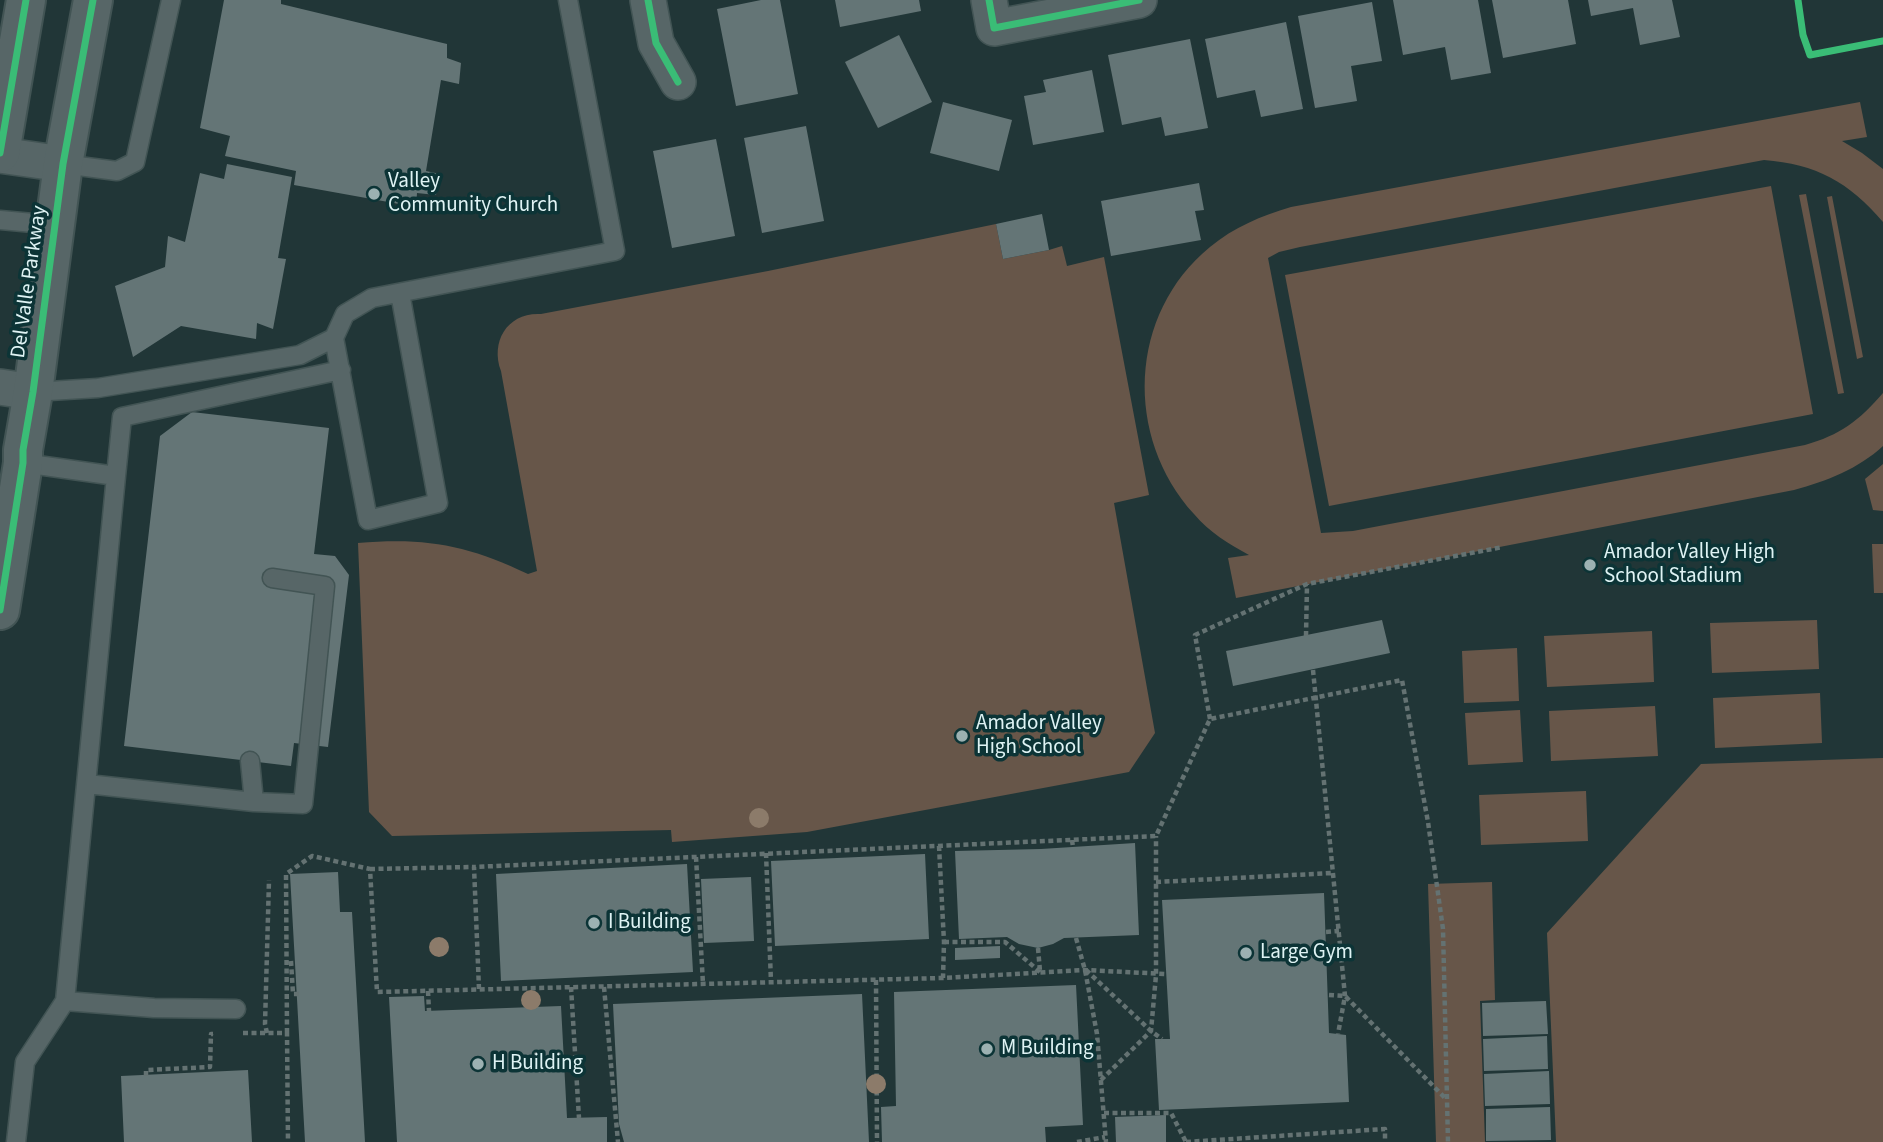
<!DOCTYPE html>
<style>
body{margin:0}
canvas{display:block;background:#213637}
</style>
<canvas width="1883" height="1142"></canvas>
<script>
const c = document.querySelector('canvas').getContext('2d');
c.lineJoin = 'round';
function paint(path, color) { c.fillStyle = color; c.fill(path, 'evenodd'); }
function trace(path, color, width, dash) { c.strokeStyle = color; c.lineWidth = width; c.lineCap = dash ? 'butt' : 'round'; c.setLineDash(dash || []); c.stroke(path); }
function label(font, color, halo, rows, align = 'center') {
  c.font = font + ' "Source Sans 3",sans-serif'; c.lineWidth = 7; c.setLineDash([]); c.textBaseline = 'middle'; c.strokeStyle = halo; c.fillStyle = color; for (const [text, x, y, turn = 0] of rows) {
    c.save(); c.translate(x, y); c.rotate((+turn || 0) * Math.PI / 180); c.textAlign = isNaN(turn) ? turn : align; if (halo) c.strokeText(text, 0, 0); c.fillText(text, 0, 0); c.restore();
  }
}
const green = new Path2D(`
 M1860,102L1867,137L1842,141L1862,153L1883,169V222C1849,182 1816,164 1764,160L1300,247L1279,252L1268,258L1321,533L1353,531L1805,445C1840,435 1859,421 1883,393V446C1858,469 1827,481 1794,490L1236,598L1228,558L1249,555C1229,544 1209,532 1194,514C1124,437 1128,314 1210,247C1234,227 1261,216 1291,207Z
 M1771,186L1813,414L1329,506L1285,275Z
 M1806,194L1844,393L1838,394L1799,195Z
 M1832,196L1863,357L1857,359L1827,197Z
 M996,224L1003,259L1049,250L1062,246L1067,266L1104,257L1149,495L1114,503L1155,733L1129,772L807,832L672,842L671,830L392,836L369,812L358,543C425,537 468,545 528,574L537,571L501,371C490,341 508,312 541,314L768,271Z
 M1883,464V511L1873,510L1865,479Z
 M1872,544H1883V593H1874Z
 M1817,620L1819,669L1712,673L1710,623Z
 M1652,631L1654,682L1547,687L1544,636Z
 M1517,648L1519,701L1464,703L1462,651Z
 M1820,693L1822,743L1715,748L1713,698Z
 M1655,706L1658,756L1551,761L1549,711Z
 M1520,710L1523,762L1468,765L1465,713Z
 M1883,758V1142H1556L1547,933L1701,764Z
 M1586,791L1588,841L1481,845L1479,795Z
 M1492,882L1495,1000L1480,1001L1485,1142H1436L1428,884Z`);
const building = new Path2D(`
 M224,0H281V4L447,44V58L461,63L459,84L441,80L426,171L440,174L436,195L417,193L416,207L294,185L296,171L225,156L230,136L200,128Z
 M761,0H780L798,94L736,106L717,9Z
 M835,0H919L921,11L840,27Z
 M1393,0H1478L1491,73L1451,80L1445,47L1403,55Z
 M1492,0H1568L1576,44L1503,58Z
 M1588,0H1672L1680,37L1640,45L1633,8L1591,16Z
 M1372,2L1382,61L1351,66L1357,101L1315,108L1298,16Z
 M1286,22L1303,109L1261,117L1255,90L1217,98L1205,39Z
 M899,35L932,102L878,128L845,62Z
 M1190,39L1208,128L1165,136L1161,117L1122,125L1108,55Z
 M1092,70L1104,132L1033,145L1024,96L1046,92L1043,80Z
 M943,102L1012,120L999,171L930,153Z
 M806,126L824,221L762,233L744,138Z
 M716,139L735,236L672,248L653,151Z
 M227,164L292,177L278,258L286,259L273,329L257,323L256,339L181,326L133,357L115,286L165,267L168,236L185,242L200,173L224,179Z
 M1199,183L1204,210L1195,211L1201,240L1111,256L1101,201Z
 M1042,214L1049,250L1003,259L996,224Z
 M192,412L329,428L314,554L335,556L349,575L328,747L294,743L291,766L124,746L160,436Z
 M1382,620L1390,653L1233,686L1226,651Z
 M1135,843L1139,935L1064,938L1053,944L1038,948L1019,944L1007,937L959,939L955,851L1041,849Z
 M925,854L929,939L775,946L771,861Z
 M687,864L693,972L501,981L496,874Z
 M338,872L340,912H352L365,1142H305L290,874Z
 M751,877L754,941L704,943L701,879Z
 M1324,893L1329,1033L1346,1035L1349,1102L1159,1110L1155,1039H1170L1162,900Z
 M1000,946V958L955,960V948Z
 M1076,985L1083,1125L1045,1127L1046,1142H882L881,1107L896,1106L894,992Z
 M862,994L869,1142H624L619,1124L613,1004Z
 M424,996L425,1011L561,1006L567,1118L607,1117V1142H397L389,997Z
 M1546,1001L1548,1034L1483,1036L1482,1003Z
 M1547,1036L1548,1069L1484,1071L1483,1039Z
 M248,1070L252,1142H124L121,1076Z
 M1549,1071L1550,1104L1485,1106L1484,1074Z
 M1550,1107L1551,1140L1486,1141V1109Z
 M1166,1115V1142H1116L1115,1117Z`);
const path = new Path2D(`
 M1306,636L1307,584
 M1313,670L1345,996L1338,1034
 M1210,719L1195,635L1307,584L1503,547
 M1072,840L1073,847
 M939,846L944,942L943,978
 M766,853L771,982
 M696,857L703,984
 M370,869L474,867
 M1156,882L1333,873
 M1326,932L1339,931
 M1076,938L1085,970L1097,1034L1106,1142
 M944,942H1005L1040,972
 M1038,948L1040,971
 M291,961L293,994H300
 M1086,970L1151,1031L1162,1039
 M876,980L877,1142
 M571,987L579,1118
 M604,987L618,1142
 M479,989L474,867L1156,836L1210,719L1402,680L1428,822L1443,929L1448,1142
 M428,991L429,1011
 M1329,995L1345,996L1446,1099
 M243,1033H287L288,1142
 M267,1033L265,1024L269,880
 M287,1033L286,874L312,856L370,869L377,992L943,978L1085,970L1166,974
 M146,1076V1070L210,1067L211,1034H213
 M1101,1080L1151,1031L1156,975V836
 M1104,1113H1171L1186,1142
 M1077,1142L1105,1137
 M1186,1142L1385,1129V1142`);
const lane = new Path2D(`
 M63,164L117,171L135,162L171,0
 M0,220L55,225
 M334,338L368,520L438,503L400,293
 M33,392L98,388L300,355L334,338L345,314L372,298L615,251L568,0
 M116,476L122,417L341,370
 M250,761L254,802
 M87,784L254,802L303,804L325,586L272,578
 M65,1001L154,1008L236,1009
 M16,1142L25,1062L65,1001L116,476L23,463`);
const street = new Path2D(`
 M648,0L656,43L678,82
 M989,0L994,28L1139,0
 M0,155L63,164
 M0,387L33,392`);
const secondary = new Path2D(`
 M0,153L26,0
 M0,610L23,463V450L33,392L63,164L93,0`);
const cycleway = new Path2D(`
 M648,0L656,43L678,82
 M989,0L994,28L1139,0
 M1798,0L1803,35L1810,55L1883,41
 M0,153L26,0
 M0,610L23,463V450L33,392L63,164L93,0`);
const trees = [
 [759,818],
 [439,947],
 [531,1000],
 [876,1084]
];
const markers = [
 [374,194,7,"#9cb1b2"],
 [1590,565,7,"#9cb1b2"],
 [962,736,7,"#9cb1b2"],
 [594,923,7,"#9cb1b2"],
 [1246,953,7,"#9cb1b2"],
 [987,1049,7,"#9cb1b2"],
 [478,1064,7,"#9cb1b2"]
];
const poiNames = [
 ["Valley",388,182],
 ["Community Church",388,206],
 ["Amador Valley High",1604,553],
 ["School Stadium",1604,577],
 ["Amador Valley",976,724],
 ["High School",976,748],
 ["I Building",608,923],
 ["Large Gym",1260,953],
 ["M Building",1001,1049],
 ["H Building",492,1064]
];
const streetNames = [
 ["Del Valle Parkway",30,282,-82]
];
paint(green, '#675649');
paint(building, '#647576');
trace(lane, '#425454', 21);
trace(street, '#425454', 38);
trace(secondary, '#425454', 42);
trace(path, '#647272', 4.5, [5, 3.5]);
trace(lane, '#576667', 18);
trace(street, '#576667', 35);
trace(secondary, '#576667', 38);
trace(cycleway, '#3abd76', 7);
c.fillStyle = '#8c7b6a';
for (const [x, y] of trees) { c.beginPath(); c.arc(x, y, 10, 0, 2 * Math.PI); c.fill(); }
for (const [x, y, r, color] of markers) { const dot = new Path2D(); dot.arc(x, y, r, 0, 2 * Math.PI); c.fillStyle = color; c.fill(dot); trace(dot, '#0c3436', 2.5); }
label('21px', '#dff3f4', '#0c3436', poiNames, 'left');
label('21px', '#dff3f4', '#0c3436', streetNames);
</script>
